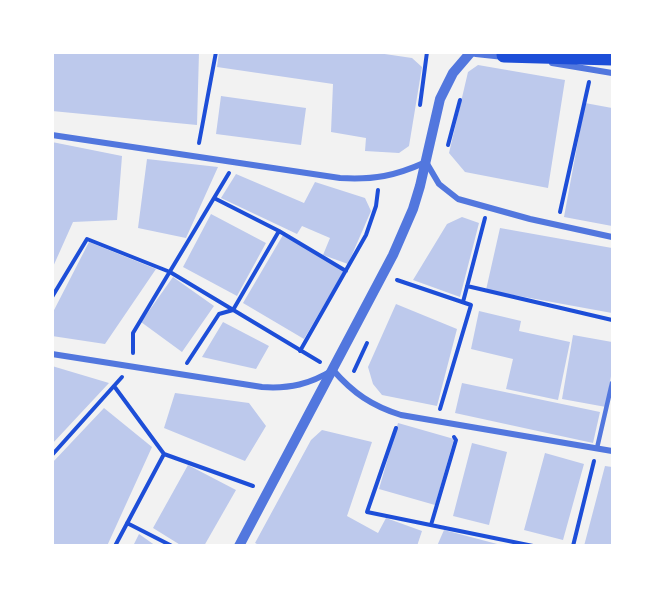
<!DOCTYPE html>
<style>
body{margin:0}
#map{position:relative;width:665px;height:598px;overflow:hidden;background:#f2f2f2;font-family:"Golos Text",sans-serif}
canvas{display:block}
.frame{position:absolute;inset:0;border:54px solid #fff;pointer-events:none}
</style>
<div id="map">
<canvas width="665" height="598"></canvas>
<div class="frame"></div>
</div>
<script>
const c = document.querySelector('canvas').getContext('2d');
c.lineJoin = 'round';
function paint(path, color) { c.fillStyle = color; c.fill(path, 'evenodd'); }
function trace(path, color, width, dash) { c.strokeStyle = color; c.lineWidth = width; c.lineCap = dash ? 'butt' : 'round'; c.setLineDash(dash || []); c.stroke(path); }
const building = new Path2D(`
 M52,52H199L197,125L52,111Z
 M219,52H371L412,58L422,67L409,146L399,153L365,151L366,138L331,132L333,84L217,67Z
 M478,65L565,80L548,188L465,172L449,153L468,72Z
 M221,96L306,108L301,145L216,134Z
 M585,103L612,108V226L564,217Z
 M52,142L122,156L117,220L73,222L52,269Z
 M147,159L218,167L186,238L138,228Z
 M236,174L304,203L315,182L365,198L371,211L348,264L323,255L330,238L302,226L297,234L221,198Z
 M211,214L266,243L237,296L183,267Z
 M462,217L479,223L460,297L413,280L447,224Z
 M500,228L612,248V313L486,290Z
 M283,235L344,271L304,339L243,303Z
 M89,242L156,269L105,344L52,336V314Z
 M173,277L214,306L182,352L141,322Z
 M396,304L457,329L437,406L382,395L373,384L368,367Z
 M479,311L521,321L519,331L570,342L558,400L506,389L513,359L471,349Z
 M223,322L269,346L256,369L202,357Z
 M573,335L612,342V370L606,407L562,399Z
 M52,366L109,383L52,444Z
 M462,383L600,412L593,443L455,413Z
 M175,393L249,403L266,426L245,461L164,428Z
 M104,408L152,447L107,546H52V463Z
 M398,423L454,439L435,505L379,489Z
 M322,430L372,442L347,516L378,533L386,518L422,531L417,546H261L255,543L311,440Z
 M472,443L507,452L489,525L453,516Z
 M545,453L584,464L563,540L524,530Z
 M188,465L236,490L204,546H182L153,528Z
 M605,466L612,467V546H584Z
 M444,530L501,545V546H437Z
 M139,534L156,546H133Z`);
const path = new Path2D(`
 M420,105L427,52
 M199,143L216,52
 M448,145L460,100
 M214,198L279,231L346,271
 M560,212L589,82
 M397,280L471,305L440,409
 M467,286L612,320
 M52,297L87,239L170,272L320,362
 M463,302L485,218
 M300,351L366,235L376,206L378,190
 M133,353V333L229,173
 M187,363L219,314L233,310L279,231
 M354,371L367,343
 M114,386L164,454L253,486
 M396,428L367,512L533,546
 M52,455L122,377
 M127,523L172,546
 M431,525L456,440L454,437
 M115,546L164,454
 M573,546L594,461`);
const service = new Path2D(`
 M597,448L612,383`);
const minor = new Path2D(`
 M552,63L612,73
 M52,135L340,178C374,180 395,176 426,162L439,184L458,199L530,219L612,237
 M52,354L262,387C290,389 310,384 333,370C353,393 372,406 401,415L612,451`);
const tertiary = new Path2D(`
 M476,52L504,55
 M239,546L393,255L413,209L420,186L440,99L453,73L471,52`);
const primary = new Path2D(`
 M504,55L612,58`);
paint(building, '#bdc9ec');
trace(path, '#1d4ed8', 4);
trace(service, '#5277de', 4.5);
trace(minor, '#5277de', 6);
trace(tertiary, '#5277de', 10);
trace(primary, '#1d4ed8', 15);
</script>
